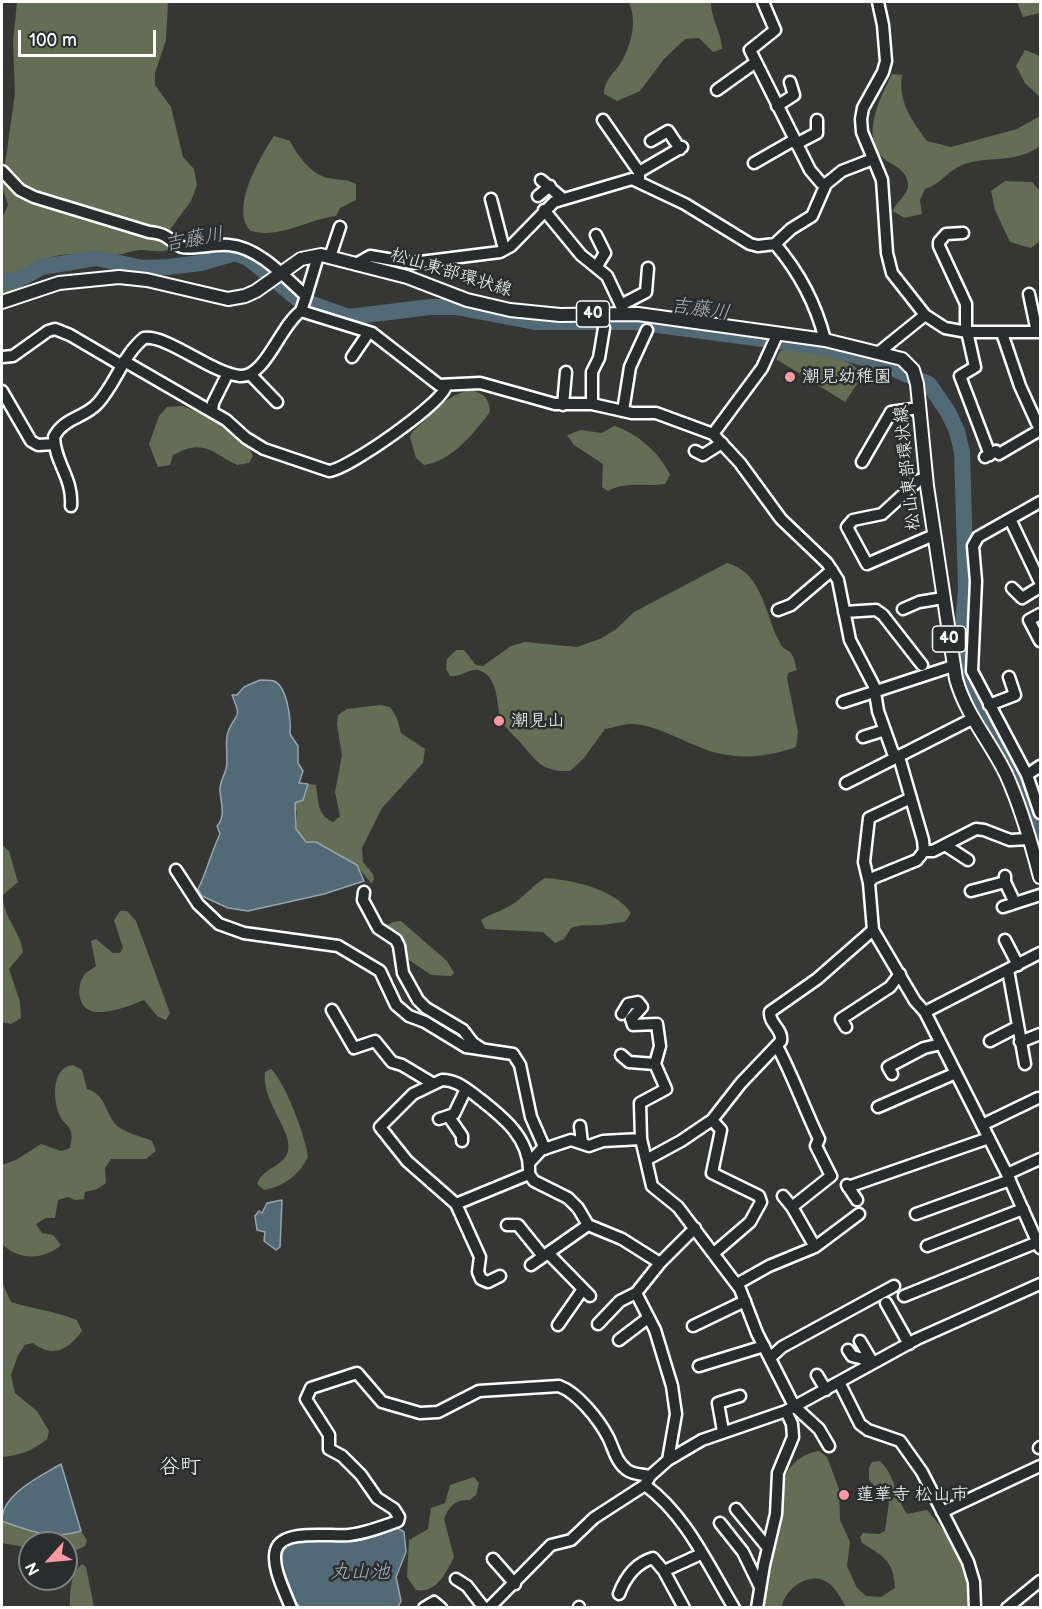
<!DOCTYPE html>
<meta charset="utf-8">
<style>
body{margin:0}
#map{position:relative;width:1042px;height:1609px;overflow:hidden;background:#363635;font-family:"Balsamiq Sans",sans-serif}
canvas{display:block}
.frame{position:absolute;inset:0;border:3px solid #fff;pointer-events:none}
.north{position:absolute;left:18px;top:1531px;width:60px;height:60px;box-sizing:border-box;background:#2a2d2e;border:2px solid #7f8182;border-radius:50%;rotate:243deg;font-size:16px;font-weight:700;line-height:24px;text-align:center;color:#fff}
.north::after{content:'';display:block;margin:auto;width:21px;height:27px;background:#ff9aa2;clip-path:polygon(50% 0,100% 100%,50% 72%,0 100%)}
.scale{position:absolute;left:18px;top:30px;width:138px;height:27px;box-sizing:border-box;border:3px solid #fff;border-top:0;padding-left:8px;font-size:18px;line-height:21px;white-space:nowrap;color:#fff;-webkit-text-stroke:4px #2a2d2e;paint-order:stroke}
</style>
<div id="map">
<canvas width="1042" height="1609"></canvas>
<div class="frame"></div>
<div class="north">N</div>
<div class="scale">100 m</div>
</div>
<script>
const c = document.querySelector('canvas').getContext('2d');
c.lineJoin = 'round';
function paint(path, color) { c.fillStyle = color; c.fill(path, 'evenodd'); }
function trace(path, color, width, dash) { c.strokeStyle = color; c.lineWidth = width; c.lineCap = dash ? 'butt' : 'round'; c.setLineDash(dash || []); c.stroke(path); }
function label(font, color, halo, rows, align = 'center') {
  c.font = font + ' "Balsamiq Sans","Klee One",sans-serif'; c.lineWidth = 5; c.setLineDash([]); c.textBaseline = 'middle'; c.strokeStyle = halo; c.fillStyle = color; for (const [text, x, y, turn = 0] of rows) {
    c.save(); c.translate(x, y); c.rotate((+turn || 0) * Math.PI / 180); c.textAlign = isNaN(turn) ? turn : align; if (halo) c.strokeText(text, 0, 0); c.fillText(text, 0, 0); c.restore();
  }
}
const green = new Path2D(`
 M17,2H168L166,40L155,73V85L171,107L183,157L194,169L197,185L191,201L171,228L168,250C158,253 151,250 140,250C130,251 119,256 108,256C77,257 66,248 35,264L34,279L18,289L2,294V218L8,205L2,186L15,93L13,42Z
 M629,2H711C711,20 721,30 722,49L713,52L699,38L685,39L664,59L640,91L617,101L604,94C605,78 614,74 622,61C632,42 637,22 629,2Z
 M1017,2H1040V13L1023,17Z
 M1025,50L1040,56V97L1025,83L1016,66Z
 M892,74L902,75C898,102 912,121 927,141L951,147L1017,129L1040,116V146C1017,163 994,156 968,163C947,169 944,183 925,189L920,200L922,214L904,218L893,211C896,201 909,195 908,184C906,168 892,166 883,158C860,136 881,96 892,74Z
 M274,136L290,141C297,155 312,175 328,178C340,181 346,178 356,184V200L340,208L336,216C308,219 281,239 251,231C229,210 260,157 274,136Z
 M1005,181L1032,182L1040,191V241L1031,248L1010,242L995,210L991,191Z
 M785,349C803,352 859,356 862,377L845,402L776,359L780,351Z
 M472,390C485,395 489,398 490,412C473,434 452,461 424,465L416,458L410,437L412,432C433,415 443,395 472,390Z
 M183,406L221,422L250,450L253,456L249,463L237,465C211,452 204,438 173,455L170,465L158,467L149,444L159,416L167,407Z
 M614,426C636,432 661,454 670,475L665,484C645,487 627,481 608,491L602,487L603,464L574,445L567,435L581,430L602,433Z
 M727,563C763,572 765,616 780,643C782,648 786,649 790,652C794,656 795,664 797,670L788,673L787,678L798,732L796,747C770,756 748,759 722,754C693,749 657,722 628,724C620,725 612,728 605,729L584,758L570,771C539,772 536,759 517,739C509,731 501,724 499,712C497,699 496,677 481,671C471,666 461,678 450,676L446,669L447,659L456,650H464L476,665L483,666L511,646L525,642L577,647L600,639L615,630L634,612Z
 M380,705L390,707L397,718L401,733L425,749L423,763L382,808L362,848L363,862L373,874L374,880L371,883L356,865L317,842H306L296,829L297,811L293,808L295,802L303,800L308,784L316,785C319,801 316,814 333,822L340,816L335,792L342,755L337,725L338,715L347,709Z
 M2,845L9,851L18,882L3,895C2,916 21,932 23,952L9,969L20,1002L21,1018L11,1024L2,1022Z
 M545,878C573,880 615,889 631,913L625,922C616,922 609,925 600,925C589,926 582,924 571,928L564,939L555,943L543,932L485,929L481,920C491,913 501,912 511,905C523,898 532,886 545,878Z
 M120,911H127L136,921L170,1013L166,1020L158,1017L144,1000C128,1006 86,1025 80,998C78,991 80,980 84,975C87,971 92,970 96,966L91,941L96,939L113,953H120L123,948L114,920Z
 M401,921L447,961L454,973L451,976L431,975L406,958L386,926L393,922Z
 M73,1065L82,1070L87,1089C108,1095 104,1116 120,1128C129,1134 143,1137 152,1141L156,1151L146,1159H111L105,1168L106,1183L97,1189L85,1192L84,1199L75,1200L68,1197L58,1200L55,1218H46L36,1224L42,1233L53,1235L61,1245C44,1260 19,1261 2,1244V1165L16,1160L41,1144L61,1151L70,1148C71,1141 73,1136 70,1129C68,1125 63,1122 61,1118C52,1102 51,1067 73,1065Z
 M271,1069C285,1082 306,1137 308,1157C299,1175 285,1186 264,1190L257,1184C262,1168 284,1167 288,1151C293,1131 261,1101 265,1072Z
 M2,1282L11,1302C33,1309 56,1311 77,1320L82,1331C69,1349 53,1359 33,1343L25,1345L18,1355L11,1375L15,1393L37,1411L49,1431L47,1439C32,1451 21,1455 2,1457Z
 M819,1451L827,1457L839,1489L840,1520L850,1542L847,1566L857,1588L866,1596L881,1597L895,1588C894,1561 883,1556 862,1543L860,1537L863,1533L879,1534L885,1531L889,1502L869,1480V1468L872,1462L880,1461C896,1476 895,1497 907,1514L927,1510C952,1538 969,1570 969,1607L846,1608C842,1599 834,1585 825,1581C808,1572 784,1590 782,1607L764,1608C768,1573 777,1540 783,1506C785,1496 782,1483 786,1474C793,1461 805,1453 819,1451Z
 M474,1477L479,1483L476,1495L470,1500C456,1499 449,1506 444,1519L454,1557C446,1573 436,1594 416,1590L407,1577L409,1540L428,1529L431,1508L445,1503L450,1485Z
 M2,1521C29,1531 52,1540 81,1531L87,1540L85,1546L77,1550L66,1547V1543H30V1548L2,1543Z
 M82,1564L86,1567L94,1607H70C70,1593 70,1574 82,1564Z`);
const water = new Path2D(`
 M260,680C264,680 270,680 274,681C288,687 291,722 290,734L298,746V763L303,771L299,783L308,784L303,800L295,803L296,829L306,842H316L357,865L364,881L324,894L248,911L228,908L202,896L198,889C207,872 211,852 220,834L217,826C226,817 221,803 220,791C219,783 224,777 226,769C229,757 224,744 228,732C236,710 243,722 232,695H237L244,687Z
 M282,1200L280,1247L276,1250L264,1241L265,1232L257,1230L255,1216L259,1211L262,1213L267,1203Z
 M61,1464L81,1531C52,1540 29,1531 2,1521C1,1495 39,1477 61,1464Z
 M394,1526L404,1532L406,1552L396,1577L401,1601L398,1607H301L296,1603L279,1558L282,1546L292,1542L360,1538Z`);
const river = new Path2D(`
 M2,282L22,278L42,267L96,258L143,268L168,267L201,263L235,253L248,258L298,299L349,317L430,307H456L535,322H635L823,347L875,361L929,384L948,412L957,431L962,452L966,588L961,655L963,671L1018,774L1040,843`);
const minor = new Path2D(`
 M763,2L775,30L750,50L810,170L821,183L826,184L842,171L873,159
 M878,2L883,25L886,61L883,72L863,108L861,119L862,132L882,180L887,253L892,273L925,315L945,328L967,332H1040
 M717,90L756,62
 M777,106L794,95L790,82
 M603,120L639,172V180
 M651,141L668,131L680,149
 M796,144L817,133V120
 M754,163L794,140
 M2,171L20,190L34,197L149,232C170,234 168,241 182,247C191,250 217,243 229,245C258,247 285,277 306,296L301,311L372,333L439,385L480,383L555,404H592L632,413H656L713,434L740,463L781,519L827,563L838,580L850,640L874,686L878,711L893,753L899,757L923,840L924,851L917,860L873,878L869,883L873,930L915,1001L925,1012L1007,1174L1040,1248
 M639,172L682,147
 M541,180L562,198
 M538,196L550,186
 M491,199L504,249
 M544,210L581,255L607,276L625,314
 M963,233L946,234L939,242V246L966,304V327L975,367L960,376L990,455
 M596,235L605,253L597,266
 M775,244L791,229L812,216L826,184
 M330,257L340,227
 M356,264L370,256L412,263L500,252L511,246L554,202L632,179L685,204L750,244L758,246L775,244C799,272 816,304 825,340
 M1029,294L1037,332
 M306,296L318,256
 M621,305L646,292L648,268
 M1002,333L1020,386L1040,430
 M878,353L925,315
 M2,357L13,356L48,331L55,329L70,335L121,365
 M352,357L369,332
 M124,361L226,420L246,438L264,449L329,471C347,470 443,403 446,386
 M251,375L277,402
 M2,391L31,441L38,445L54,444
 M592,404V372L599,358L604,328
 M563,405L566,372
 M623,411L630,367L647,330
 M212,412L213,403L228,373
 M713,434L762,368L777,335
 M695,451L703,455L722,443
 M985,457L996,451L999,454L1040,430
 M862,462L891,412L919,408
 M926,478L919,480L882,514L853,520L847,527L867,564L934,535
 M1040,502L978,537L973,546L976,581L972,671L1027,775L1040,813
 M71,506C73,477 55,464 54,437C63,418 85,418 98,403C116,383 123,355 144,338C168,335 211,373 240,376C265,378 280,326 301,311
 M1010,519L1040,582
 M1012,588L1022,598L1040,587
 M903,609L919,602L943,598
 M778,610L791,605L832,570
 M844,612L876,610L883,615L922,665
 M1040,614L1029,620L1040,641
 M843,702L953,666
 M989,705L1015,695L1009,677
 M863,737L885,730
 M1027,775L1040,766
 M846,783L972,719
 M945,845L968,860
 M924,851H933L976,829L984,830L1010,840L1029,839
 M176,870L198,904L219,924L244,933L338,946L380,971L396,1005L409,1016L425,1022L466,1047L513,1054L520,1065L531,1117L545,1149
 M1005,876V882L1015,903
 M869,883L864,862L869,818L911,798
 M971,891L1005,882
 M364,892L363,900L378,928L396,940L399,946L403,973L418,1000L426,1008L463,1030L473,1043L482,1049
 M1003,907L1040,895
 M1005,940L1018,965
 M1008,970L1025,1064
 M332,1010L354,1048L375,1041L392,1062L402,1065L432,1083
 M925,1012L1040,953
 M622,1014L628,1004L638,1002L642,1007L631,1019L633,1025L657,1024L660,1046L655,1064L666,1089L640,1103L641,1139L652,1186L678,1207L740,1289L757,1333L794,1406L819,1429L829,1446
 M846,1027L841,1019L890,987L900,974
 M990,1041L1017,1027
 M1020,1042L1040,1034
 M621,1055L629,1062L655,1064
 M892,1074L888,1067L924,1048L941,1044
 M442,1080C456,1080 465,1088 476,1096C502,1116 531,1138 529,1174L456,1204L407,1161L380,1127L413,1094Z
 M878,1107L956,1073
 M449,1117L462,1136V1141
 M439,1119L454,1114L466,1089
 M712,1120L721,1130L712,1173L759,1196L761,1202L750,1222L714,1253
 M982,1125L1038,1098
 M580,1126L582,1143
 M646,1160L681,1141L712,1120L741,1083L781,1041C783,1029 769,1024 770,1012L817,979L873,930
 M530,1162L541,1150L571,1140L589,1146L603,1141L641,1139
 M529,1174L534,1181L568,1198L578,1208L588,1225L622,1239L660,1263
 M1007,1174L1040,1159
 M847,1185L857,1200
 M848,1187L989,1138
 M783,1196L792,1207
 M456,1204L480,1257L478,1272L481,1279L488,1282L500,1276
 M916,1214L1010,1180
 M507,1225H518L543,1256
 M927,1246L1023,1209
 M815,1247L859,1214
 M548,1253L590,1296
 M531,1265L588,1225
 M737,1284L769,1266L815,1247L792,1207L831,1176L816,1146L819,1139C804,1108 793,1076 777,1046
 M904,1296L1038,1242
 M886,1303L909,1344
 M598,1324L620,1301L636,1293
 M558,1325L583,1289
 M693,1326L745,1301
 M619,1340L648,1318
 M860,1341L873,1363
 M848,1350L852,1356L864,1359L868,1366
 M770,1358L782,1347L894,1286
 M699,1366L764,1346
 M817,1375L826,1390
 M839,1382L860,1424L868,1430L900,1441L922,1472L968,1562L974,1582L975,1608
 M723,1431L718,1403L740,1396
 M1039,1448L1040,1447
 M668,1460L676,1414L672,1386L655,1330L636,1293L660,1263L695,1228
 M645,1485C686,1515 708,1565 734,1608
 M736,1509L768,1548
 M942,1512L1040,1466
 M720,1523L743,1552L760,1587
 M493,1559L515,1584
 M456,1579L467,1586L484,1608
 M619,1594C625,1578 636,1563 653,1558L664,1571
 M291,1608C285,1592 271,1566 276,1550C282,1528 332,1537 349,1535C366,1533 382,1527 398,1521L399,1517L394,1509L377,1498L361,1475L342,1456L329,1449V1435L306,1399L311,1388L357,1373L382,1402L420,1413L438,1412L479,1391L559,1386C578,1393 599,1420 608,1437C614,1449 616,1462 627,1470C634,1475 642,1474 650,1476
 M424,1608L434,1602L441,1608
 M489,1608L551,1545L571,1540L594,1518L645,1485L650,1476L668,1460L702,1440L786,1411L917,1339L1040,1284
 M579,1608V1607
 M684,1608L664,1571L701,1554
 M757,1608L764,1565L776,1514L778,1473L793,1437L792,1424L786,1411
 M1007,1608L1040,1581`);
const major = new Path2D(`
 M2,302L59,283L119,277L147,280L228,299L245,296L256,291L301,259L321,255L407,277L467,300L510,310L560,315L638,314L825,340L902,359L913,370L917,384L927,486L956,679C966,715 990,741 1006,774C1021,807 1031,842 1040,877`);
const markers = [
 [790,377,6,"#ff9aa2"],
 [499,721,6,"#ff9aa2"],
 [844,1495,6,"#ff9aa2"]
];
const shields = [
 [593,314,33],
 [949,639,33]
];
const shieldNames = [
 ["40",593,314],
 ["40",949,639]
];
const streetNames = [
 ["松山東部環状線",451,273,17],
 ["松山東部環状線",908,468,-96]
];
const poiNames = [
 ["潮見幼稚園",802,377],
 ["潮見山",511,721],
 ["蓮華寺 松山市",856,1495]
];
const waterNames = [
 ["吉藤川",194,240,-10],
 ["吉藤川",700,310,8],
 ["丸山池",360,1573]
];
const quarterNames = [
 ["谷町",180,1468]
];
paint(green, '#646e54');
paint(water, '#526976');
trace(water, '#97a5ad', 1.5);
trace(river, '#526976', 16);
trace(minor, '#fff', 15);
trace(major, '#fff', 16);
trace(minor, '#2a2d2e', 10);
trace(major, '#2a2d2e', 12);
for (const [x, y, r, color] of markers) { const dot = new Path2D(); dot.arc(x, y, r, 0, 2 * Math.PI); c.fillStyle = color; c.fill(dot); trace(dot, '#2a2d2e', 2); }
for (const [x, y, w] of shields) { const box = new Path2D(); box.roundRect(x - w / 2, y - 13, w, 26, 4.5); c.fillStyle = '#2a2d2e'; c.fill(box); trace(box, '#fff', 1.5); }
label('bold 16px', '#fff', null, shieldNames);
label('18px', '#fff', '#2a2d2e', streetNames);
label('18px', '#fff', '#2a2d2e', poiNames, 'left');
label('italic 20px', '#a8b4ba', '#2a2d2e', waterNames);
label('21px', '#fff', '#2a2d2e', quarterNames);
</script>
